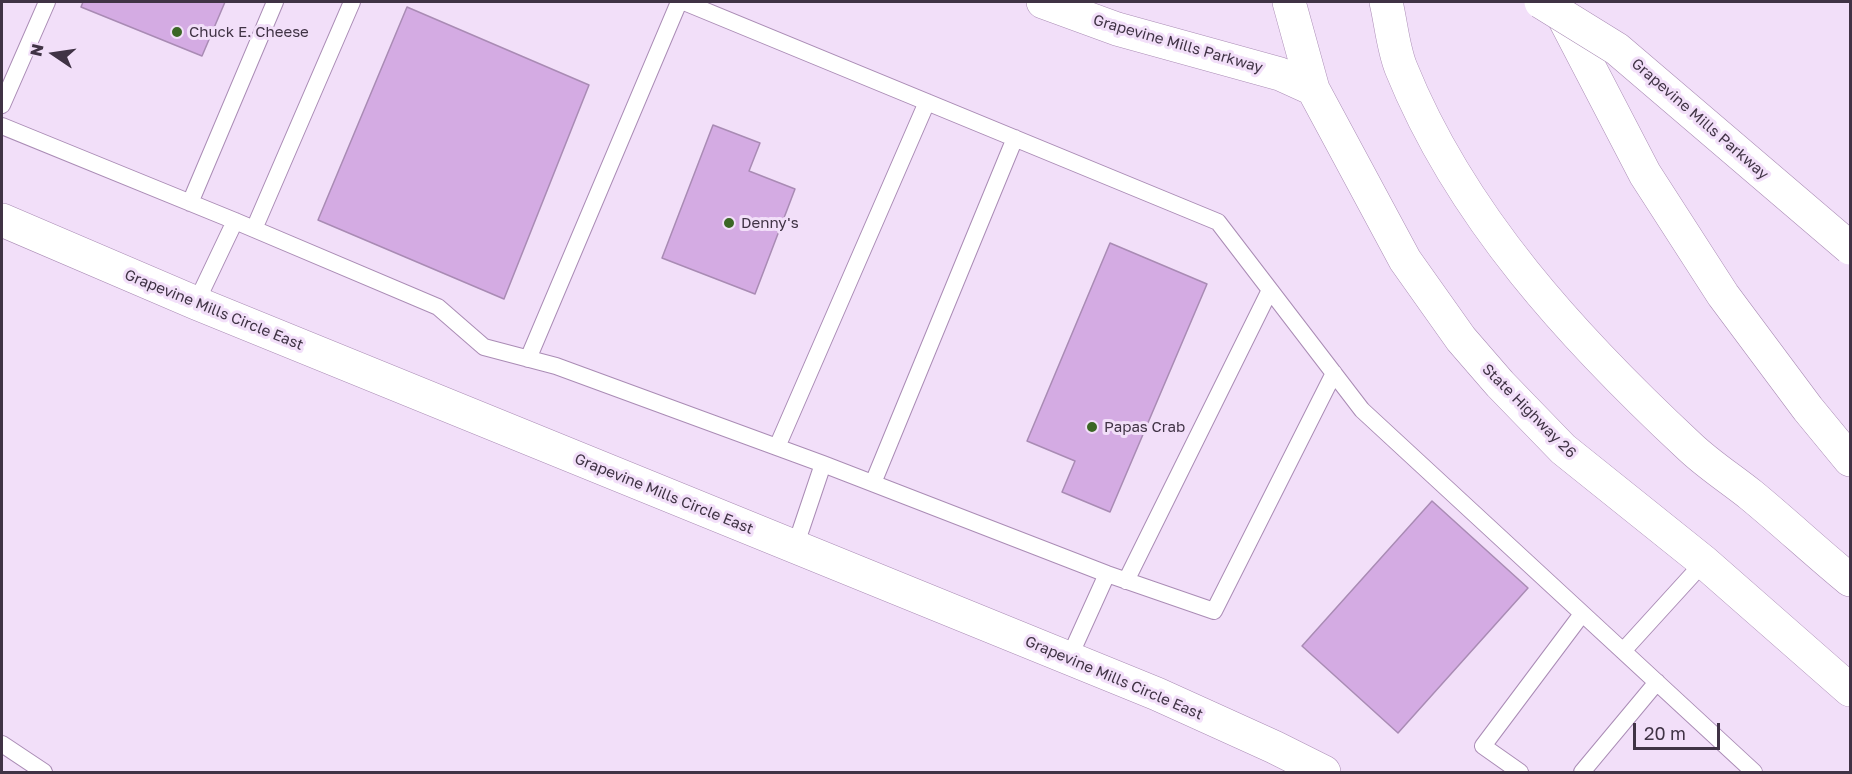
<!DOCTYPE html>
<style>
body{margin:0}
#map{position:relative;width:1852px;height:774px;overflow:hidden;background:#f2dff9;font-family:"Golos Text",sans-serif}
canvas{display:block}
.frame{position:absolute;inset:0;border:3px solid #403345;pointer-events:none}
.north{position:absolute;left:24px;top:24px;width:60px;height:60px;-webkit-text-stroke:4px #f2dff9;paint-order:stroke;rotate:283deg;font-size:16px;font-weight:700;line-height:24px;text-align:center;color:#403345}
.north::after{content:'';display:block;margin:auto;width:21px;height:27px;background:#403345;clip-path:polygon(50% 0,100% 100%,50% 72%,0 100%)}
.scale{position:absolute;left:1633px;top:723px;width:87px;height:27px;box-sizing:border-box;border:3px solid #403345;border-top:0;padding-left:8px;font-size:18px;line-height:21px;white-space:nowrap;color:#403345;-webkit-text-stroke:4px #f2dff9;paint-order:stroke}
</style>
<div id="map">
<canvas width="1852" height="774"></canvas>
<div class="frame"></div>
<div class="north">N</div>
<div class="scale">20 m</div>
</div>
<script>
const c = document.querySelector('canvas').getContext('2d');
c.lineJoin = 'round';
function paint(path, color) { c.fillStyle = color; c.fill(path, 'evenodd'); }
function trace(path, color, width, dash) { c.strokeStyle = color; c.lineWidth = width; c.lineCap = dash ? 'butt' : 'round'; c.setLineDash(dash || []); c.stroke(path); }
function label(font, color, halo, rows, align = 'center') {
  c.font = font + ' "Golos Text",sans-serif'; c.lineWidth = 6; c.setLineDash([]); c.textBaseline = 'middle'; c.strokeStyle = halo; c.fillStyle = color; for (const [text, x, y, turn = 0] of rows) {
    c.save(); c.translate(x, y); c.rotate((+turn || 0) * Math.PI / 180); c.textAlign = isNaN(turn) ? turn : align; if (halo) c.strokeText(text, 0, 0); c.fillText(text, 0, 0); c.restore();
  }
}
const building = new Path2D(`
 M83,2H225L202,56L81,7Z
 M407,7L589,85L504,299L318,220Z
 M713,125L760,143L749,171L795,189L755,294L662,258Z
 M1110,243L1207,284L1110,512L1062,492L1075,461L1027,441Z
 M1432,501L1528,588L1398,733L1302,646Z`);
const service = new Path2D(`
 M684,2L1218,222L1362,410L1754,772
 M2,105L47,2
 M2,126L235,221L438,307L484,347L556,366L823,464L1107,574L1214,611L1334,373
 M190,203L275,2
 M254,229L352,2
 M196,303L235,221
 M528,359L679,2
 M777,447L927,102
 M873,483L1015,138
 M795,547L823,464
 M1126,581L1270,290
 M1623,651L1704,562
 M1069,658L1107,574
 M2,744L44,772
 M1520,772L1483,746L1582,614
 M1582,772L1657,682`);
const tertiary = new Path2D(`
 M2,220L196,303L1157,694L1274,747L1324,772`);
const secondary = new Path2D(`
 M1043,2L1117,29L1280,74L1313,89
 M1289,2L1313,89L1405,260L1461,339L1500,384L1563,449L1704,562L1850,690
 M1386,2C1391,23 1393,48 1401,68C1461,217 1574,339 1690,447C1709,465 1731,479 1751,495C1785,523 1817,553 1850,580`);
const motorway = new Path2D(`
 M1556,3L1645,174L1723,295L1808,409L1850,460`);
const motorwayBridge = new Path2D(`
 M1541,2L1617,49L1850,248`);
const markers = [
 [177,32,6,"#3b6725"],
 [729,223,6,"#3b6725"],
 [1092,427,6,"#3b6725"]
];
const poiNames = [
 ["Chuck E. Cheese",189,32],
 ["Denny's",741,223],
 ["Papas Crab",1104,427]
];
const streetNames = [
 ["Grapevine Mills Parkway",1178,44,16],
 ["Grapevine Mills Parkway",1700,119,41],
 ["Grapevine Mills Circle East",214,310,22],
 ["State Highway 26",1529,411,45],
 ["Grapevine Mills Circle East",664,494,22],
 ["Grapevine Mills Circle East",1114,678,23]
];
paint(building, '#d4abe3');
trace(building, '#a98bb4', 1.5);
trace(service, '#aa8cb5', 18);
trace(tertiary, '#aa8cb5', 34);
trace(secondary, '#aa8cb5', 34);
trace(motorway, '#aa8cb5', 34);
trace(service, '#fff', 16);
trace(tertiary, '#fff', 33);
trace(secondary, '#fff', 33);
trace(motorway, '#fff', 33);
trace(motorwayBridge, '#aa8cb5', 34, []);
trace(motorwayBridge, '#fff', 33);
for (const [x, y, r, color] of markers) { const dot = new Path2D(); dot.arc(x, y, r, 0, 2 * Math.PI); c.fillStyle = color; c.fill(dot); trace(dot, '#f2dff9', 2); }
label('15px', '#403345', '#f2dff9', poiNames, 'left');
label('15px', '#403345', '#f2dff9', streetNames);
</script>
